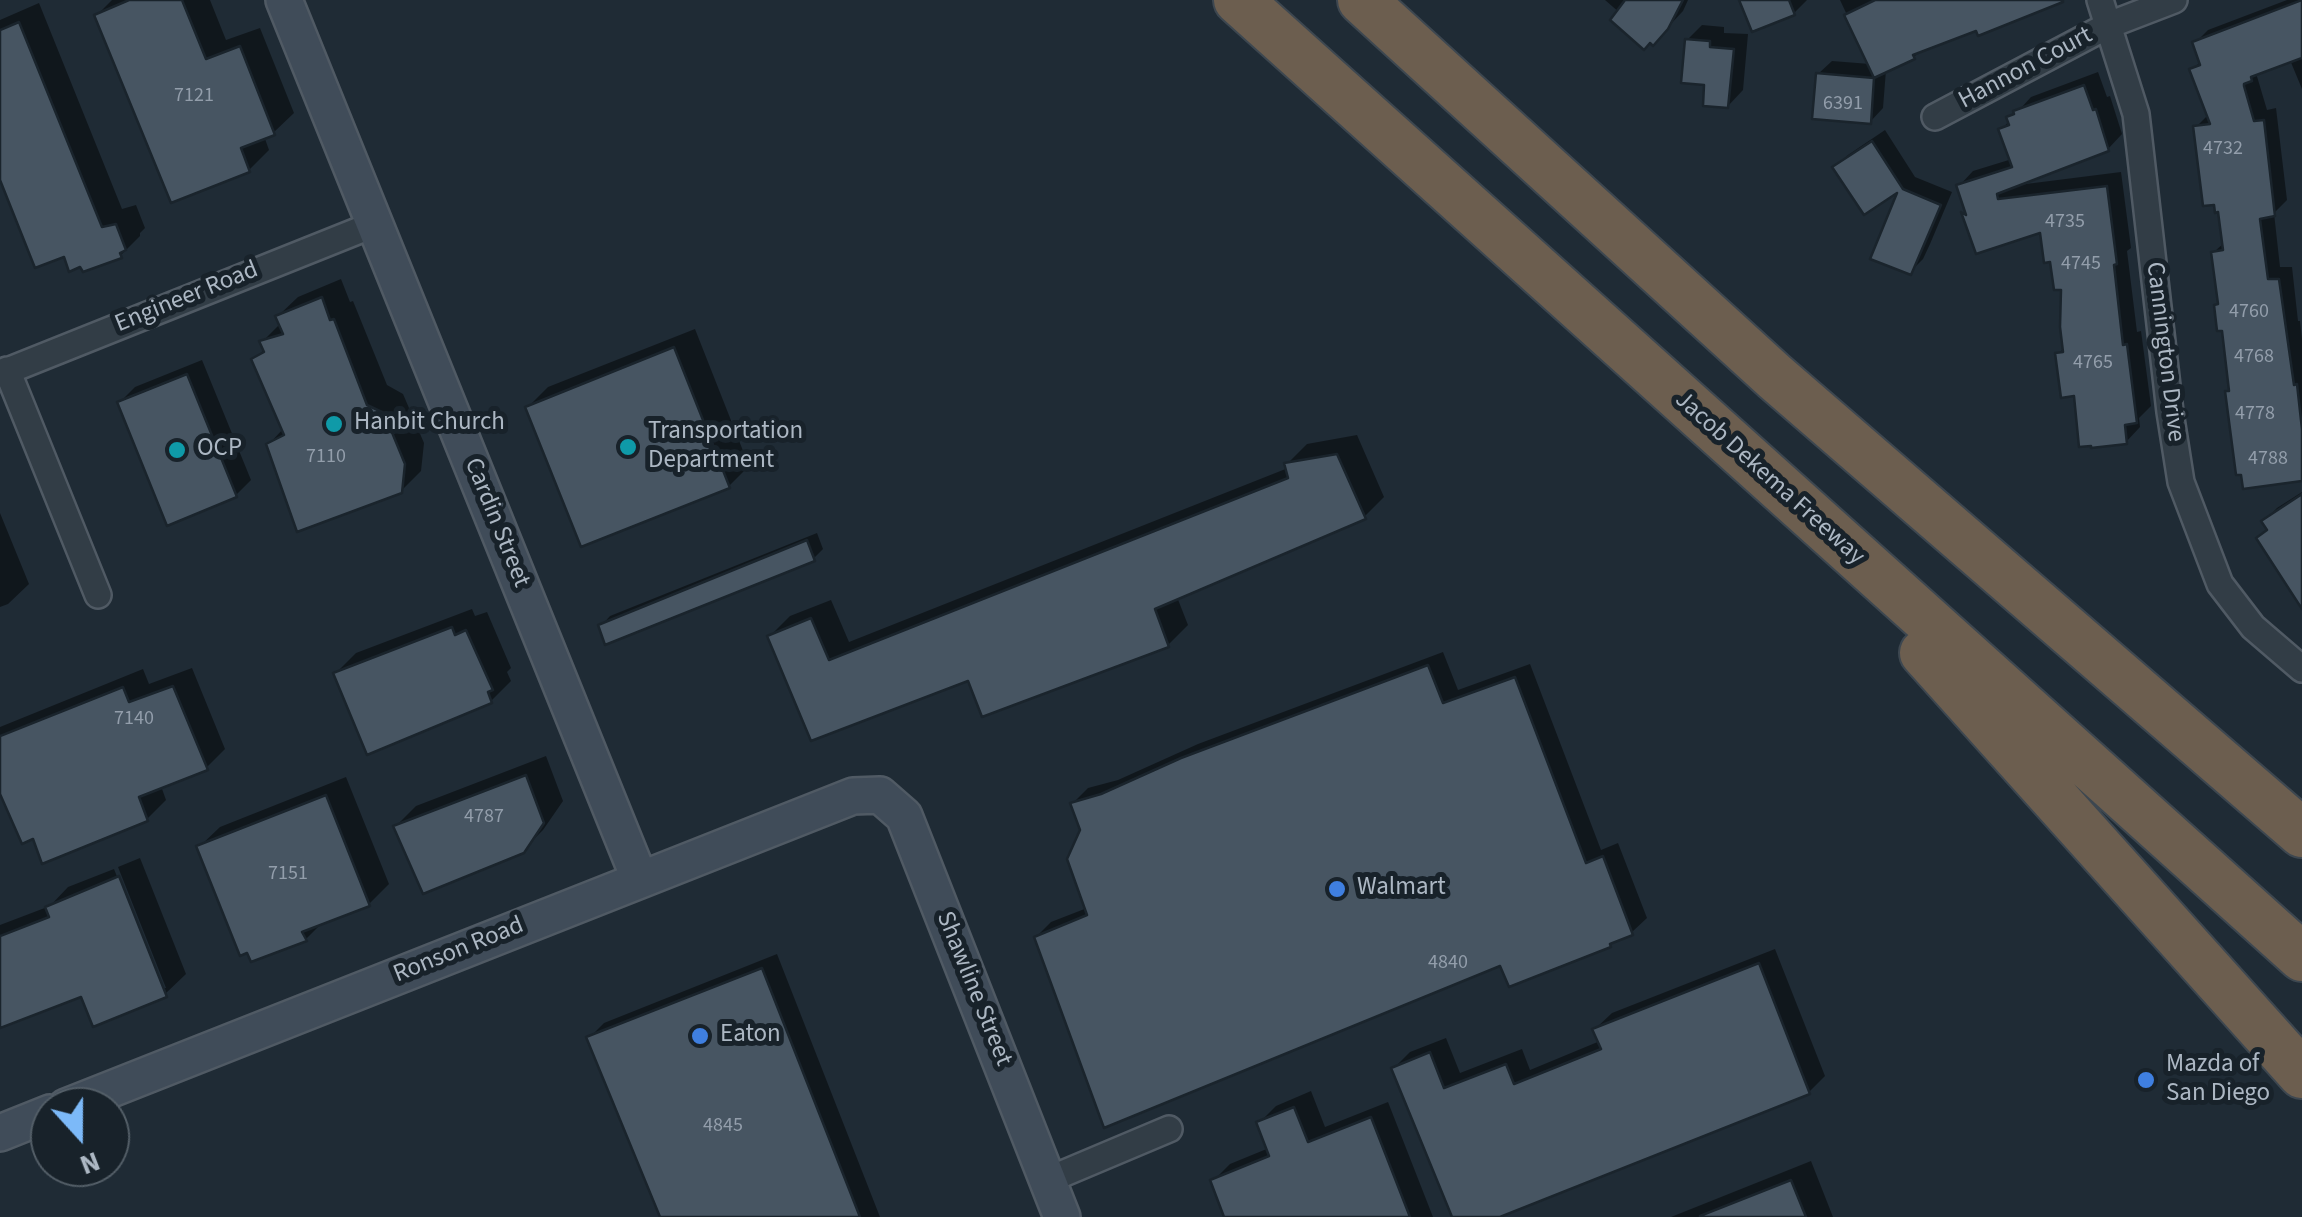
<!DOCTYPE html>
<style>
body{margin:0}
#map{position:relative;width:2302px;height:1217px;overflow:hidden;background:#1f2b35;font-family:"Source Sans 3",sans-serif}
canvas{display:block}
.north{position:absolute;left:30px;top:1087px;width:100px;height:100px;box-sizing:border-box;background:#18222a;border:2px solid #535e67;border-radius:50%;rotate:159deg;font-size:28px;font-weight:700;line-height:40px;text-align:center;color:#acb7c3}
.north::after{content:'';display:block;margin:auto;width:35px;height:45px;background:#7cb9f8;clip-path:polygon(50% 0,100% 100%,50% 72%,0 100%)}
</style>
<div id="map">
<canvas width="2302" height="1217"></canvas>
<div class="north">N</div>
</div>
<script>
const c = document.querySelector('canvas').getContext('2d');
c.lineJoin = 'round';
function paint(path, color) { c.fillStyle = color; c.fill(path, 'evenodd'); }
function trace(path, color, width, dash) { c.strokeStyle = color; c.lineWidth = width; c.lineCap = dash ? 'butt' : 'round'; c.setLineDash(dash || []); c.stroke(path); }
function label(font, color, halo, rows, align = 'center') {
  c.font = font + ' "Source Sans 3",sans-serif'; c.lineWidth = 10; c.setLineDash([]); c.textBaseline = 'middle'; c.strokeStyle = halo; c.fillStyle = color; for (const [text, x, y, turn = 0] of rows) {
    c.save(); c.translate(x, y); c.rotate((+turn || 0) * Math.PI / 180); c.textAlign = isNaN(turn) ? turn : align; if (halo) c.strokeText(text, 0, 0); c.fillText(text, 0, 0); c.restore();
  }
}
const shadow = new Path2D(`
 M112,0H210L226,40L260,28L294,113L273,133L264,136L269,150L249,170L97,15Z
 M1605,0H1688L1683,11L1668,27L1651,40Z
 M1742,0H1807L1794,13Z
 M1840,0H2059L1921,50L1914,57L1886,70L1883,108L1870,122L1818,74L1832,61L1870,64Z
 M2287,0H2302V89L2290,60L2256,73L2267,110L2276,108L2287,200L2274,213L2280,267H2292L2298,321H2300L2302,339V478L2228,392L2231,389L2214,252L2225,242L2221,209L2196,127L2209,114L2192,70L2201,61L2195,43L2208,30Z
 M39,3L122,209L136,205L145,228L140,233V236L120,256L65,254L0,173V20Z
 M1702,25L1724,27V33L1748,34L1743,90L1728,106L1707,82L1687,40Z
 M2098,72L2107,97L2110,96L2122,134L2108,149L2018,185L2121,172L2131,248L2127,251L2137,332L2141,331L2151,406L2139,418L2140,427L2126,442L2076,393L2058,354L2065,347L2064,287L2042,230L1977,251L1963,213L1967,210L1959,186L1973,171L2012,159L2001,130L2031,97Z
 M1885,130L1915,177L1952,192L1930,244L1923,259L1910,272L1874,258L1902,187L1865,212L1835,167L1848,155Z
 M341,279L350,302L353,301L387,385L403,394L424,443L421,471L401,491L269,444L284,428L254,359L265,349L262,342L281,323L278,316L298,297Z
 M695,329L749,466L729,486L528,407L548,387Z
 M202,360L251,480L236,495L120,402L135,387Z
 M1357,435L1384,497L1364,517L1177,597L1188,625L1168,645L970,678L813,738L770,636L790,616L831,600L849,642L1288,468L1287,464L1307,444Z
 M2302,492V594L2259,538L2269,528L2264,521L2277,508Z
 M0,513L29,584L8,604L0,607Z
 M817,533L823,549L814,558L601,626L610,616Z
 M472,609L475,616L487,612L511,668L507,672L511,681L491,701L336,673L356,653Z
 M1443,652L1458,690L1530,664L1601,850L1618,843L1647,918L1632,932L1617,938L1610,945L1501,962L1036,937L1051,922L1087,908L1083,831L1073,803L1088,788L1118,780L1198,744Z
 M192,668L225,749L206,768L161,786L166,800L147,819L34,836L0,788V727L143,669L149,684Z
 M546,756L563,801L543,830L522,851L396,826L416,806Z
 M346,777L389,884L369,904L324,921L306,939L199,847L220,827Z
 M140,858L186,974L165,994H82L0,1026V925L50,906L68,887L114,869L161,988H166L118,867Z
 M1775,949L1825,1076L1809,1092L1494,1217H1454L1394,1068L1410,1052L1446,1038L1460,1073L1522,1049L1530,1070L1600,1041L1595,1029L1612,1013Z
 M777,954L880,1217H662L589,1038L604,1023Z
 M1311,1091L1325,1127L1388,1102L1433,1217H1227L1213,1181L1230,1164L1269,1148L1259,1123L1276,1106Z
 M1811,1161L1833,1217H1671Z`);
const building = new Path2D(`
 M129,0H182L206,59L240,46L275,135L241,148L250,172L171,203L94,15Z
 M1625,0H1683L1668,29L1653,46L1650,43L1644,50L1610,20Z
 M1739,0H1789L1795,15L1752,32Z
 M1875,0H2063V2L1978,36L1976,31L1913,55L1915,59L1874,78L1871,124L1812,119L1816,73L1874,78L1844,15Z
 M2302,0V58L2251,77L2252,81L2244,84V86L2254,121L2264,120L2275,216L2260,219L2268,279H2279L2294,385L2297,384L2302,429V481L2243,489L2241,475H2236L2225,391H2229L2222,331H2217L2214,305L2218,304L2211,252L2223,250L2218,212L2215,213L2214,205L2203,206L2193,126L2210,124L2189,69L2200,65L2192,42Z
 M19,22L102,227L116,224L126,250L120,253L122,258L83,272L80,267L69,272L64,257L35,268L0,180V30Z
 M1685,39L1710,41V47L1734,49L1728,108L1703,106L1704,85L1681,83Z
 M2084,85L2093,110L2096,109L2109,151L1997,194L1998,199L2107,186L2117,264L2114,265L2123,345L2127,344L2137,423L2125,425L2127,444L2091,448V446L2079,447L2074,396L2061,398L2055,353L2063,352L2060,327L2061,290H2054L2050,262L2044,263L2040,233L1976,254L1961,212L1966,215L1956,185L2012,167L1998,129L2009,125L2006,117L2014,114L2013,111Z
 M1872,141L1903,189L1941,205L1911,275L1870,259L1897,193L1864,215L1832,167Z
 M322,297L330,320L334,319L367,405L384,413L405,464L402,493L297,532L266,444L284,435L251,359L264,352L259,341L283,334L275,316Z
 M674,347L730,488L581,547L525,407Z
 M187,374L237,497L167,526L117,402Z
 M1337,454L1366,519L1155,609L1169,647L982,717L968,681L811,741L767,636L811,618L829,660L1288,478L1284,463Z
 M2302,494V609L2256,538L2267,530L2261,521Z
 M807,540L815,561L605,645L598,625Z
 M452,627L455,635L466,630L493,690L488,692L492,703L367,755L333,673Z
 M1428,665L1443,703L1515,677L1586,863L1603,856L1633,935L1610,944L1611,947L1509,987L1500,966L1104,1128L1034,937L1087,915L1067,859L1080,830L1070,803L1101,794L1181,758Z
 M173,686L208,770L139,797L148,821L42,864L33,839L22,844L0,794V736L123,687L129,702Z
 M526,775L544,823L524,853L423,894L393,826Z
 M326,795L370,906L302,932L307,941L251,962L247,953L240,956L196,846Z
 M119,876L167,997L93,1027L81,997L0,1028V936L49,917L45,907Z
 M1759,963L1810,1094L1500,1217H1452L1391,1068L1430,1052L1444,1088L1506,1064L1514,1084L1601,1049L1592,1029Z
 M762,968L860,1217H660L586,1037Z
 M1294,1107L1308,1142L1371,1117L1410,1217H1224L1210,1180L1269,1156L1256,1122Z
 M1791,1180L1806,1217H1700V1216Z`);
const street = new Path2D(`
 M2100,0L2136,114L2170,412L2181,482L2220,584L2253,627L2302,669
 M1935,117L2109,25L2174,0
 M7,370L98,595
 M0,374L375,224
 M1048,1180L1169,1129`);
const secondary = new Path2D(`
 M284,0L640,880
 M66,1107L853,796L880,795L904,816L1062,1217
 M0,1133L50,1113`);
const highway = new Path2D(`
 M1238,0L2302,957
 M1362,0L1775,377L2302,833
 M1924,653L2302,1074`);
const markers = [
 [334,424,10,"#0f9aa8"],
 [628,447,10,"#0f9aa8"],
 [177,450,10,"#0f9aa8"],
 [1337,889,10,"#3f7fe0"],
 [700,1036,10,"#3f7fe0"],
 [2146,1080,10,"#3f7fe0"]
];
const numberNames = [
 ["7121",194,97],
 ["6391",1843,105],
 ["4732",2223,150],
 ["4735",2065,223],
 ["4745",2081,265],
 ["4760",2249,313],
 ["4768",2254,358],
 ["4765",2093,364],
 ["4778",2255,415],
 ["7110",326,458],
 ["4788",2268,460],
 ["7140",134,720],
 ["4787",484,818],
 ["7151",288,875],
 ["4840",1448,964],
 ["4845",723,1127]
];
const streetNames = [
 ["Hannon Court",2026,69,-28],
 ["Engineer Road",187,298,-22],
 ["Cannington Drive",2164,352,83],
 ["Jacob Dekema Freeway",1769,479,42],
 ["Cardin Street",496,523,68],
 ["Ronson Road",459,951,-22],
 ["Shawline Street",973,989,68]
];
const poiNames = [
 ["Hanbit Church",354,424],
 ["Transportation",648,433],
 ["Department",648,462],
 ["OCP",197,450],
 ["Walmart",1357,889],
 ["Eaton",720,1036],
 ["Mazda of",2166,1066],
 ["San Diego",2166,1095]
];
paint(shadow, '#0007');
paint(building, '#475562');
trace(building, '#1a242c', 2.5);
trace(street, '#505a64', 30);
trace(secondary, '#505a64', 40);
trace(highway, '#3d4750', 52);
trace(street, '#323d46', 25);
trace(secondary, '#404c59', 35);
trace(highway, '#6c5e4f', 48);
for (const [x, y, r, color] of markers) { const dot = new Path2D(); dot.arc(x, y, r, 0, 2 * Math.PI); c.fillStyle = color; c.fill(dot); trace(dot, '#18222a', 4); }
label('20px', '#939eab', null, numberNames);
label('25px', '#acb7c3', '#18222a', streetNames);
label('25px', '#acb7c3', '#18222a', poiNames, 'left');
</script>
